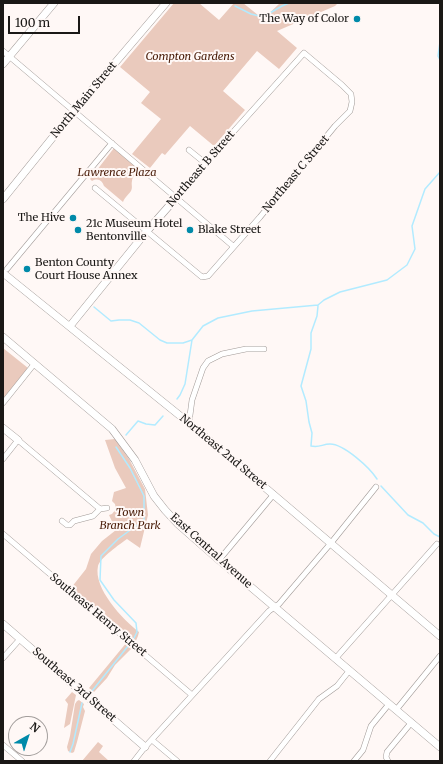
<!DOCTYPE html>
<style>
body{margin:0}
#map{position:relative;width:443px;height:764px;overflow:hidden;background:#fff8f6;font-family:Merriweather,serif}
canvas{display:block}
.frame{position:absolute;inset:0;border:4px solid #1a1816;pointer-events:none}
.north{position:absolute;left:8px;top:716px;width:40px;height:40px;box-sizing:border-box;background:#fff8f6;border:1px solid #a39e9c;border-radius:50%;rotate:39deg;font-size:11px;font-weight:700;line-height:16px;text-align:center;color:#1a1816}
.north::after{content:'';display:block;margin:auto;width:14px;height:18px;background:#008aa9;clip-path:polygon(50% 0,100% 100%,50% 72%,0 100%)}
.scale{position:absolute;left:8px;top:16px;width:72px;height:18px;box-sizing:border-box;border:2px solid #1a1816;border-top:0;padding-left:5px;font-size:12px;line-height:14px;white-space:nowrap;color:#1a1816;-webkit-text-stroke:3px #fff8f6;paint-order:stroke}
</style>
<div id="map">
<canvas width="443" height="764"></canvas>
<div class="frame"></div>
<div class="north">N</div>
<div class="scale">100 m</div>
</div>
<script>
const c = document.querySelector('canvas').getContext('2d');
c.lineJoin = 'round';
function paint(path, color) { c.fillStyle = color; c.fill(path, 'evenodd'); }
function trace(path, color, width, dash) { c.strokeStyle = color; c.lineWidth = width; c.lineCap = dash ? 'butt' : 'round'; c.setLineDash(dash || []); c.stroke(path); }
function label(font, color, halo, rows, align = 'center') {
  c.font = font + ' Merriweather,serif'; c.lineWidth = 4; c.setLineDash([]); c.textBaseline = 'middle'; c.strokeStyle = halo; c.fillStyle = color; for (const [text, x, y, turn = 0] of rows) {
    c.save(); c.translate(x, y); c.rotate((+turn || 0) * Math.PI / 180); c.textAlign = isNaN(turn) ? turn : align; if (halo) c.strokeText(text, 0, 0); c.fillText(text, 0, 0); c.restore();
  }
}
const green = new Path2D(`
 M174,3H199L219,20L234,3H243L263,19L280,3H338L335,6L277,31L297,48L279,69L257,51L223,91L245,110L214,146L190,126L165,155L162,153L150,168L132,154L161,119L141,103L150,92L120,67Z
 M114,148L140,170C137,173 132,177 132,181C131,185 133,187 131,191C128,195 125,197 123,202L104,186C102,180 98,178 92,181L90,179Z
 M3,348L28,368L3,399Z
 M115,439L129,459L145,489L148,515L140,548L127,539C120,544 100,558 98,566C93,588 123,620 139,632L138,636L135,643L71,588L86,569L91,554L102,541L116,530L109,515L112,514L116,509L115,504L112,501L114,492L126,488L115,468L105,440Z
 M127,642L132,646L131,649L115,665L107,678L94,692L89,688Z
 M72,692L76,695L70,724L64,728L68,704L65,700Z
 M79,700L84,704L83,707L85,711L77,742L74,752L72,753L68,751L67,747L70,736L75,704L77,701Z
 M98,742L103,746L99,752L109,761H82Z`);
const stream = new Path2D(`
 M235,6L251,14L263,17L282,6L289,3
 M440,42L438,56L440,60
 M318,306L317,316L311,333V349L301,386L306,401L309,422L312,433L311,446C320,448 322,444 330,444C344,444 370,468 377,479
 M94,307L111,321L119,320H130L139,323L160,340L167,343H183L192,340
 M177,399L180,395L185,384L192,340L203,326L218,318L252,311L318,305L324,300L340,292L387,280L407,265L415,249L412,226L425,189L440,172
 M126,435L138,421L146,424L155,425L163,416
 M116,447L130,468L144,496V520L118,539L101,556L100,580L114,600L136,623L137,632L133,640
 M381,486L408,515L423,523L434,534L440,537
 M92,691L128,646
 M70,752L73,744L82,703`);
const street = new Path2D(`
 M3,51L233,246
 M189,150L205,163
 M95,188L202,277L208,276L260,217L335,126L350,111L352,102L351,94L342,85L304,53L200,169L176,198
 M7,269L112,143
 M3,403L35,363
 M189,423L192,400L203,368L208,361L222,354L246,349H264
 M3,459L18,440L100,509L107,508
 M62,521L67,525H70L74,521L93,516L100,509
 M3,534L192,695
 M219,560L274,494
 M3,658L20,639
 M335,659L437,544
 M396,710L440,656
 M152,740L177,761
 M3,745L22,761
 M134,761L145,747L269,611L279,604L331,543L376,487
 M270,761L319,699L337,686L349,671
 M354,761L363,750L371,726L389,704
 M388,761L386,757L387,752L411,723`);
const secondary = new Path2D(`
 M3,64L54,3
 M3,199L74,111L166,3
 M3,273L189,423L440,636
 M70,326L147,231L176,198
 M3,337L112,429L135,460L154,496L165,510L178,524L219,560L440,747
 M3,428L18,440
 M3,624L145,747`);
const markers = [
 [357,19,4,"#008aa9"],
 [73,218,4,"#008aa9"],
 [78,230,4,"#008aa9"],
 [190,230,4,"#008aa9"],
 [27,269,4,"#008aa9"]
];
const poiNames = [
 ["The Way of Color",349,19,"right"],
 ["The Hive",65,218,"right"],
 ["21c Museum Hotel",86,224],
 ["Bentonville",86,237],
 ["Blake Street",198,230],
 ["Benton County",35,263],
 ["Court House Annex",35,276]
];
const parkNames = [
 ["Compton Gardens",190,57],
 ["Lawrence Plaza",117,173],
 ["Town",130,513],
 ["Branch Park",130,526]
];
const streetNames = [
 ["North Main Street",84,100,-50],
 ["Northeast B Street",201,169,-49],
 ["Northeast C Street",296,174,-50],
 ["Northeast 2nd Street",223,452,40],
 ["East Central Avenue",211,551,42],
 ["Southeast Henry Street",98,615,40],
 ["Southeast 3rd Street",74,685,41]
];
paint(green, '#eacabd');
trace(stream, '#b2ebff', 1.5);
trace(street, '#a19a97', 6);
trace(secondary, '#a19a97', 8);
trace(street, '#fff', 5);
trace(secondary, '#fff', 7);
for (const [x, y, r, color] of markers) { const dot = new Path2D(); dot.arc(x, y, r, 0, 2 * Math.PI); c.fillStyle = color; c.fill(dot); trace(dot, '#fff8f6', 1.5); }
label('11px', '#1a1816', '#fff8f6', poiNames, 'left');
label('italic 11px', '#481b07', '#fff8f6', parkNames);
label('11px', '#1a1816', '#fff8f6', streetNames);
</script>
